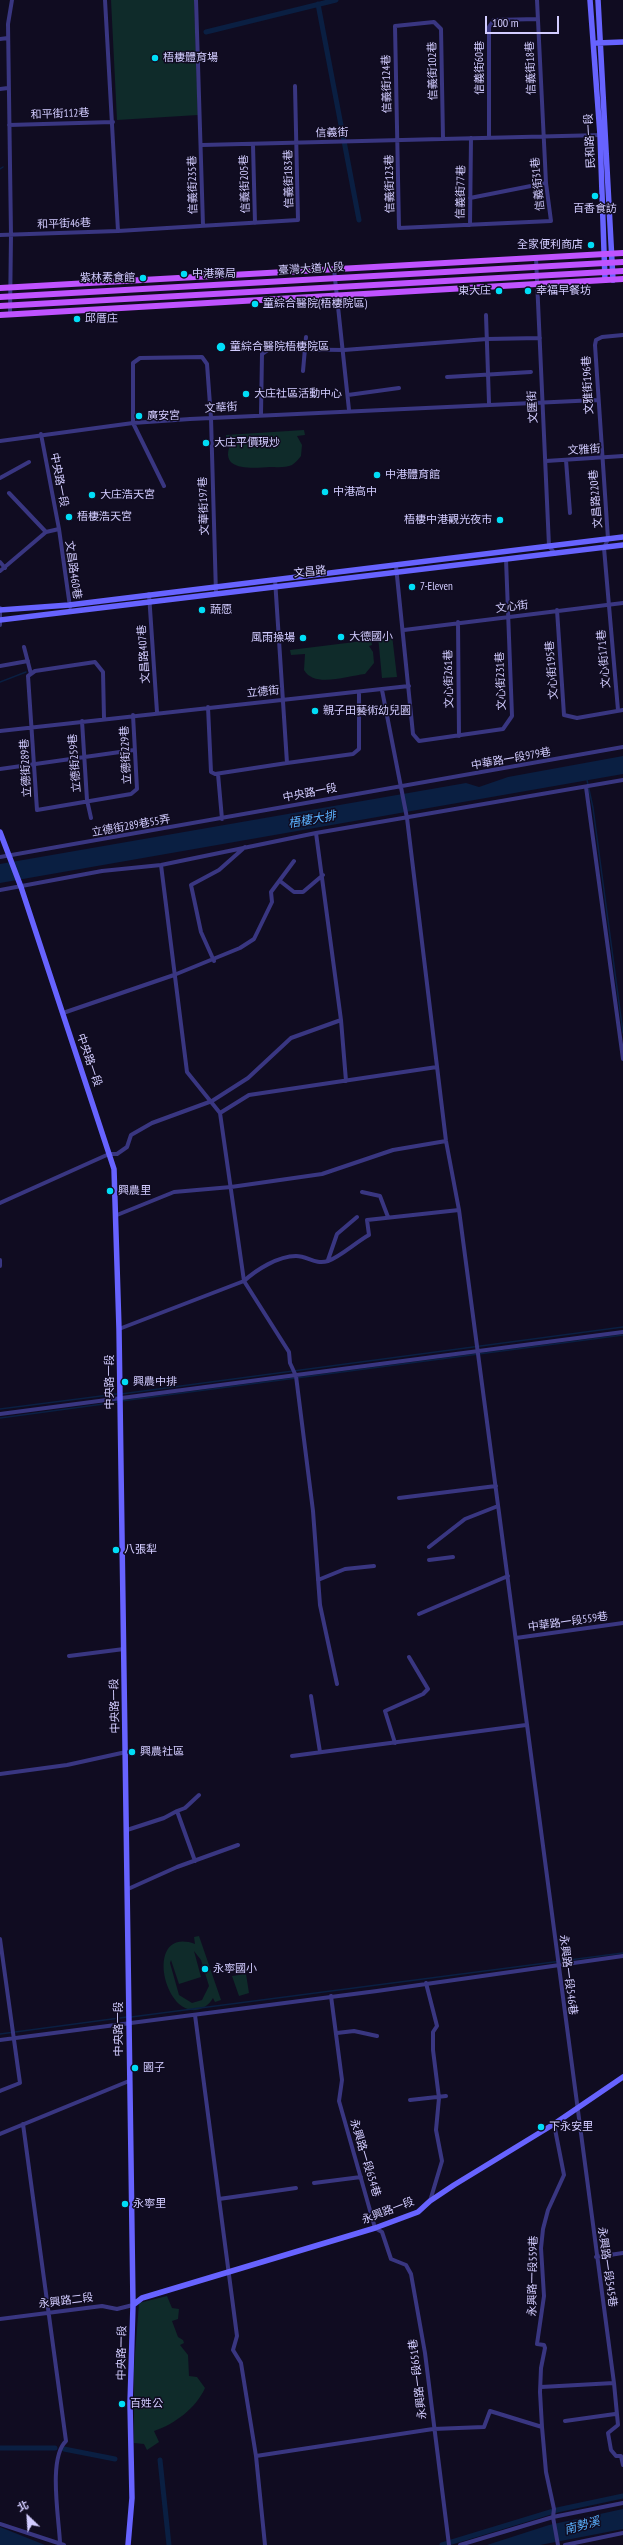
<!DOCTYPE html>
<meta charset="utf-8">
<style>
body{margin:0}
#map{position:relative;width:623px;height:2545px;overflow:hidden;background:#100c21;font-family:"PT Sans Narrow","Noto Sans TC",sans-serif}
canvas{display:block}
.north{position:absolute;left:8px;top:2497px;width:40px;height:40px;-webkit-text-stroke:3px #100c21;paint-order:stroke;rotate:335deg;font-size:11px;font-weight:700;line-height:16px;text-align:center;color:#d2ccff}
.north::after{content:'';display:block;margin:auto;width:14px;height:18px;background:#d2ccff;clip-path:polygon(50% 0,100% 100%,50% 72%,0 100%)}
.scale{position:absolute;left:485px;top:16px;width:74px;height:18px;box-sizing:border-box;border:2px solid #d2ccff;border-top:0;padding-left:5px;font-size:12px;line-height:14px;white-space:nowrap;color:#d2ccff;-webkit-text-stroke:3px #100c21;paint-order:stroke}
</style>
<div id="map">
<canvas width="623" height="2545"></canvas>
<div class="north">北</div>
<div class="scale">100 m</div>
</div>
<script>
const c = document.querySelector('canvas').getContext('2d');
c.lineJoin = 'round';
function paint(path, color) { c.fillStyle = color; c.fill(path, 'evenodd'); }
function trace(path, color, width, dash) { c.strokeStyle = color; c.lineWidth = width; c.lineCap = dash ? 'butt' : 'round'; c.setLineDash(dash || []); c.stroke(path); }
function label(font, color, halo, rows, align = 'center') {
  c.font = font + ' "PT Sans Narrow","Noto Sans TC",sans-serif'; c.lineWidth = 3; c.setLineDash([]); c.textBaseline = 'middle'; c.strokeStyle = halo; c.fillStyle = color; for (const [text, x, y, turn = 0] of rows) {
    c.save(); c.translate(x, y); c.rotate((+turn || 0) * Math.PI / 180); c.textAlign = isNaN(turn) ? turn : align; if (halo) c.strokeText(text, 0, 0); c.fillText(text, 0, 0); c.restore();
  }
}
const green = new Path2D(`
 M111,0H194L198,115L117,120Z
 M304,430L305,435L297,436L302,445L301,456C298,460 295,463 292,465C286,468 276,467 270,467C252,468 216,472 232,441H226V435Z
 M392,635L397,677L382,678L378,636Z
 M371,640L372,645L369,646L373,652L374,663L365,674C347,676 314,688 304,670L305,654L291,655L290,650Z
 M199,1936L221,2000L215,2002L213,1998C209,2005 203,2009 196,2010C162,2014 145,1926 195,1944L194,1937ZM194,1951L201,1960L209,1986L202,2000L192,2003L179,1995L170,1963L171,1960L179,1984L201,1977Z
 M246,1974L249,1993L239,1996L232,1976Z
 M167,2296L172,2308L179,2309L178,2319L172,2321L178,2337L183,2340L184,2343L180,2345L188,2355L189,2376L197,2377L205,2388C196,2408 175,2424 154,2431L159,2442L147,2450L144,2444L134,2443V2367L139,2303Z`);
const water = new Path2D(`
 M623,756V774L0,883V864L466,783L479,787L508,777Z
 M623,2509V2529L540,2545H487L549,2525Z
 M0,2527L45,2545H0Z`);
const stream = new Path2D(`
 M0,169L3,167
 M0,682L26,672
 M587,780L593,808L623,1033
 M121,1394L623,1327
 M121,1401L623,1335
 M0,1409L117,1394
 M0,1418L118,1402
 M131,2017L623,1953
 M0,2034L127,2017`);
const canal = new Path2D(`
 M318,4L359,220
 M206,32L336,0
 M0,2448H55
 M64,2449L115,2459
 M160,2460L169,2545
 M442,2545L557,2510L623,2496`);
const street = new Path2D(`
 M105,0L118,231
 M196,0L203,225
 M0,39L8,38
 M0,89L8,88
 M9,125L113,122
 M489,137V27L494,20L538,19
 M443,138L441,29L434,22L395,26L399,228L551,221L546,183L537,0
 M202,145L602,135
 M253,145L255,223
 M470,198L546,183
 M470,225L471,138
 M0,235L118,231L298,220L295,86
 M536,258L549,546L555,554
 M334,269L349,410
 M10,315L11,235L8,24L12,0
 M486,315L489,403
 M303,371L306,337
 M447,377L531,372
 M348,395L399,388
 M261,414L262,354L269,349L344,350L487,339L540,338
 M41,434L59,529L70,607
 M0,441L133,423L190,419L597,400
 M566,460L570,513
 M546,461L623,456
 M0,478L29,462
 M164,486L133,423V363L140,358L202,357L207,364L211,418L216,594
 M9,493L46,532
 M0,562L5,568
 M396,566L413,734L419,741L503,729L512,716L506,559
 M0,571L46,532L59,529
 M275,579L287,763L353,754L359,749V692
 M149,594L157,712
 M557,610L564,715L577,718L623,710
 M458,622L459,736
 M0,625V608
 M404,630L623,603
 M24,647L31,674
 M0,666L28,661
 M382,690L407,818L446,1141L459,1210L614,2383L618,2425L608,2433L611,2450L616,2456H621L623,2465
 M208,707L211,772L215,774L287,763
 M618,710L604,548L608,539L595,345L596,340L602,337L623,335
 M104,718L103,672L95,662L35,671L28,676L37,810L131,794L137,789L133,715
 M82,721L87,800L91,818
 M0,731L409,686
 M0,769L134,750
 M218,774L222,819
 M586,787L623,1059
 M316,833L341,1020L346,1081
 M0,857L623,747
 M161,865L187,1072L220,1113L244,1281L289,1352L290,1363L296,1376L313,1511L320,1605L337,1684
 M280,881L294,892H303L323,875
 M0,890L102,871L161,865L316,833L623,780
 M214,961L201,932L191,885L219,870L245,847
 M63,1013L174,975L240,948L254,939L272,902L271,892L294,861
 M220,1113L249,1095L437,1067
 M362,1192L380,1196L388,1217
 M0,1203L109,1154H117L127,1147L131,1135L152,1123L212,1101L248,1078L291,1038L341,1020
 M117,1215L174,1192L231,1187L322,1174L393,1150L446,1141
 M0,1260V1266
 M328,1260L337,1234L357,1217
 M119,1329L244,1281C256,1270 278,1256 296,1256C308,1256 315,1265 328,1261C340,1257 356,1242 369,1235L367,1220L459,1210
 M0,1414L623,1332
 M399,1498L496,1486
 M429,1547L465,1519L498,1506
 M429,1560L453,1557
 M318,1580L345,1569L374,1566
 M419,1614L508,1576
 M516,1638L623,1623
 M69,1656L124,1649
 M311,1696L320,1752
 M395,1743L385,1711L423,1694L428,1689L409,1657
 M292,1756L526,1725
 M0,1774L67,1765L126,1752
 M177,1811L185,1808L199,1795
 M127,1830L164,1818L177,1811L195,1861
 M128,1889L177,1867L238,1845
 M0,1939L20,2083L0,2091
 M426,1983L437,2026L433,2032V2050L439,2098L436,2130L442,2161L430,2201
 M331,1996L342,2080L339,2101L375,2228L382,2232L391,2259L406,2265L411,2274L425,2353L449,2545
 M195,2015L237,2336L233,2350L241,2363L256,2456L265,2545
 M337,2033L354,2031L377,2036
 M0,2040L377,1991L623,1956
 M410,2100L446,2096
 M23,2124L66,2441C48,2458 59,2518 60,2543
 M554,2124L564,2175L548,2210L543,2229L541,2248L544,2296L537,2344L544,2345L545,2348L541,2368L540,2392L542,2427L546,2472L554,2509L553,2517L558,2545
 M0,2134L129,2081
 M314,2183L361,2177
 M219,2199L296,2188
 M596,2257L623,2253
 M0,2319L102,2306L117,2309L133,2305
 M541,2387L614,2383
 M565,2421L615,2414
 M256,2456L433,2429L484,2427L490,2411L542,2427
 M0,2524L64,2545
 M460,2545L553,2517L623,2503
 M565,2545L623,2533`);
const secondary = new Path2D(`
 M590,0L600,135L605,280
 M598,0L613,280
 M597,43L623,42
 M0,610L69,605L623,537
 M0,620L623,545
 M0,832L21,887L114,1169L119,1329L131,2160L133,2305L130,2404L132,2498L128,2545
 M133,2305L142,2298L375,2228L418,2212L430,2201L454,2185L554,2124L623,2077`);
const primary = new Path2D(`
 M0,288L623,253
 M0,297L623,262
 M0,306L623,271
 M0,315L623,279`);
const markers = [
 [155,58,4,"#00def7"],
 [595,196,4,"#00def7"],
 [591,245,4,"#00def7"],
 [184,274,4,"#00def7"],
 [143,278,4,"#00def7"],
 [499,291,4,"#00def7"],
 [528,291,4,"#00def7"],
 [255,304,4,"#00def7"],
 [77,319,4,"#00def7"],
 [221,347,5,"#00def7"],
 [246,394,4,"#00def7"],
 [139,416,4,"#00def7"],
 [206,443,4,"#00def7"],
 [377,475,4,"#00def7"],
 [325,492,4,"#00def7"],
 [92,495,4,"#00def7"],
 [69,517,4,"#00def7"],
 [500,520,4,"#00def7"],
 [412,587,4,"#00def7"],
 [202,610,4,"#00def7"],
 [341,637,4,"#00def7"],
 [303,638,4,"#00def7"],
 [315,711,4,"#00def7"],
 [110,1191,4,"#00def7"],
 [125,1382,4,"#00def7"],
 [116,1550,4,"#00def7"],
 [132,1752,4,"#00def7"],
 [205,1969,4,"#00def7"],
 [135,2068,4,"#00def7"],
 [541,2127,4,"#00def7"],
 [125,2204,4,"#00def7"],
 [122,2404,4,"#00def7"]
];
const poiNames = [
 ["梧棲體育場",163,58],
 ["百香食訪",595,209,"center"],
 ["全家便利商店",583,245,"right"],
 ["中港藥局",192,274],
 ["紫林素食館",135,278,"right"],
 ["東大庄",491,291,"right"],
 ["幸福早餐坊",536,291],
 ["童綜合醫院(梧棲院區)",263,304],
 ["邱厝庄",85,319],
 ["童綜合醫院梧棲院區",230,347],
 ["大庄社區活動中心",254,394],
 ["廣安宮",147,416],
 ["大庄平價現炒",214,443],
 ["中港體育館",385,475],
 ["中港高中",333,492],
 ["大庄浩天宮",100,495],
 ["梧棲浩天宮",77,517],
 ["梧棲中港觀光夜市",492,520,"right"],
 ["7-Eleven",420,587],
 ["蔬愿",210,610],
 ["大德國小",349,637],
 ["風雨操場",295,638,"right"],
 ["親子田藝術幼兒園",323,711],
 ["興農里",118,1191],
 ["興農中排",133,1382],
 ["八張犁",124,1550],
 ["興農社區",140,1752],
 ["永寧國小",213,1969],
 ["園子",143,2068],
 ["下永安里",549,2127],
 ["永寧里",133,2204],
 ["百姓公",130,2404]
];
const streetNames = [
 ["信義街60巷",480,68,-90],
 ["信義街18巷",531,68,-92],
 ["信義街102巷",433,71,-91],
 ["信義街124巷",387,84,-91],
 ["和平街112巷",60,114,-2],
 ["信義街",332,133,-1],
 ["民和路一段",590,141,-93],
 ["信義街183巷",289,179,-91],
 ["信義街205巷",245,184,-92],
 ["信義街123巷",390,184,-91],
 ["信義街31巷",538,184,-96],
 ["信義街235巷",193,185,-91],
 ["信義街77巷",461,192,-89],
 ["和平街46巷",64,224,-2],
 ["臺灣大道八段",311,269,-3],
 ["文雅街196巷",588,385,-93],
 ["文匯街",533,407,-93],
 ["文華街",221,408,-3],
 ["文雅街",584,450,-3],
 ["中央路一段",59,480,79],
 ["文昌路220巷",596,499,-95],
 ["文華街197巷",204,506,-92],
 ["文昌路460巷",73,570,82],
 ["文昌路",310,572,-6],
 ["文心街",512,607,-7],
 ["文昌路407巷",144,654,-94],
 ["文心街171巷",604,659,-95],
 ["文心街195巷",552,670,-94],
 ["文心街261巷",449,679,-91],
 ["文心街231巷",501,681,-92],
 ["立德街",263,692,-6],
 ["立德街229巷",126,755,-93],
 ["中華路一段979巷",511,759,-10],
 ["立德街259巷",75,763,-94],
 ["立德街289巷",26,768,-93],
 ["中央路一段",310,793,-11],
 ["立德街289巷55弄",131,826,-10],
 ["中央路一段",89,1060,71],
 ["中央路一段",110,1382,-90],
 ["中華路一段559巷",568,1622,-8],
 ["中央路一段",115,1706,-91],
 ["永興路一段546巷",568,1975,83],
 ["中央路一段",119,2029,-90],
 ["永興路一段654巷",365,2158,73],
 ["永興路一段",388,2211,-21],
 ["永興路一段545巷",607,2267,82],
 ["永興路一段559巷",533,2276,-89],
 ["永興路二段",66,2301,-7],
 ["中央路一段",122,2353,-89],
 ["永興路一段651巷",418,2379,-97]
];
const waterNames = [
 ["梧棲大排",312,820,-10],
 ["南勢溪",582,2526,-15]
];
paint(green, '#0f2b2a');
paint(water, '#0a1f42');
trace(stream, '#0a1f42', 1.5);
trace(canal, '#0a1f42', 5);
trace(street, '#393681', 4);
trace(secondary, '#6763ff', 5.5);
trace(primary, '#bf53ff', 6);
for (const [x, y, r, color] of markers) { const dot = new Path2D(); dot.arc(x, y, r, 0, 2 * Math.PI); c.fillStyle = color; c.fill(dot); trace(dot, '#100c21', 1.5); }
label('11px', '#d2ccff', '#100c21', poiNames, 'left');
label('11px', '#d2ccff', '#100c21', streetNames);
label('italic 12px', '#5ab2ff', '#100c21', waterNames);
</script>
